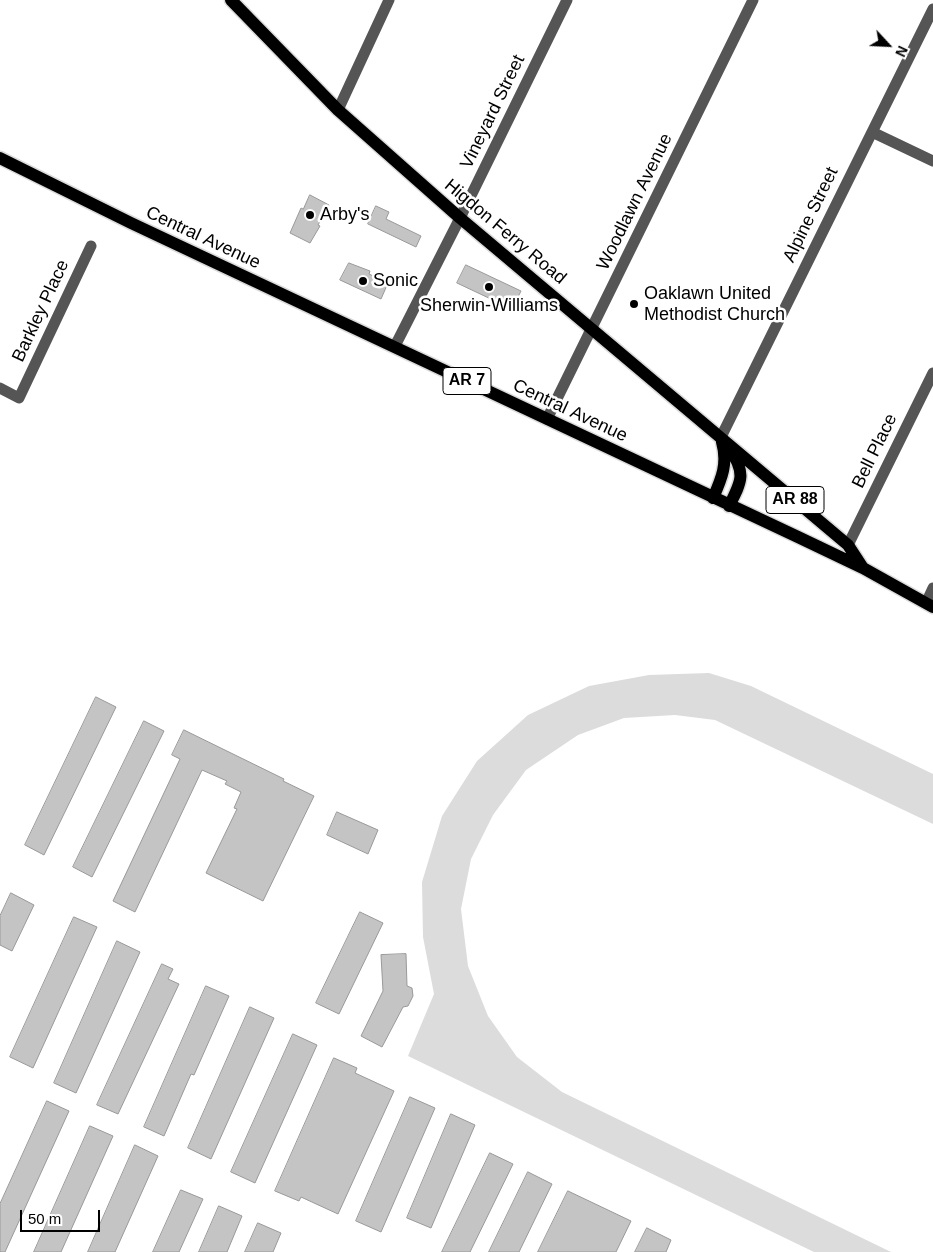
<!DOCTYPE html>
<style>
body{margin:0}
#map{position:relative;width:933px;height:1252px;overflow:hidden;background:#fff;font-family:Helvetica,sans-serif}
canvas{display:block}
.north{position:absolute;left:863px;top:20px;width:50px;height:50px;-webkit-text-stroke:4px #fff;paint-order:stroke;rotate:115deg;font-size:14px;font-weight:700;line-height:20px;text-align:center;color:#000}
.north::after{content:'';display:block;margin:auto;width:18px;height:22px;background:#000;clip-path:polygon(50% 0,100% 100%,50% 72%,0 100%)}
.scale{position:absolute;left:20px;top:1210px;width:80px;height:22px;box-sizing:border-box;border:2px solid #000;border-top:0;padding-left:6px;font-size:15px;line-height:18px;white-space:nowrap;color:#000;-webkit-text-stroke:4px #fff;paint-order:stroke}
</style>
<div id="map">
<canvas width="933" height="1252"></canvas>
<div class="north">N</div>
<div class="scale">50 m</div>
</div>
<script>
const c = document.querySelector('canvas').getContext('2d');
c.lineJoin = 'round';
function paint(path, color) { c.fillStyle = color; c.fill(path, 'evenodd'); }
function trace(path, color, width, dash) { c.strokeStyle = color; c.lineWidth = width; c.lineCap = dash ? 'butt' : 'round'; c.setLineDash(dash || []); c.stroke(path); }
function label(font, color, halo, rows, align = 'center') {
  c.font = font + ' Helvetica,sans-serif'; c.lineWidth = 5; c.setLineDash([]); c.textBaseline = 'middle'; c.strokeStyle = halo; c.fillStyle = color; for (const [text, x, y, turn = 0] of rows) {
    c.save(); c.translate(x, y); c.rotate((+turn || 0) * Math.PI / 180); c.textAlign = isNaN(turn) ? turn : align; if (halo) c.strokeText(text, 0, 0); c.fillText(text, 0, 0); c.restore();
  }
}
const green = new Path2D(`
 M709,673L751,686L933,774V824L715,720L675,715L624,718L578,735L526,770L493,815L471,859L461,909L468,966L488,1016L517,1057L562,1092L891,1252H814L408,1056L434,994L423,937L422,882L442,816L477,761L528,715L589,686L649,675Z`);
const building = new Path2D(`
 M310,195L329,205L318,225L320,226L310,243L290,233L301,208L303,209Z
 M376,206L389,212L386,219L421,236L416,247L368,224Z
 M349,263L370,271L369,274L388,283L381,299L340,280Z
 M466,265L521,291L512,309L457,283Z
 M96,697L116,707L44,855L25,845Z
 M144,721L164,731L92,877L73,867Z
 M184,730L284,779L283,781L314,796L263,901L206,873L237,809L234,808L241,792L225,784L227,781L202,770L135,912L113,901L180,759L172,755Z
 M337,812L378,830L368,854L327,835Z
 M11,893L34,905L12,951L0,945V916Z
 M360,912L383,923L339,1014L316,1003Z
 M74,917L97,927L33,1068L10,1057Z
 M117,941L140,952L76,1093L54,1083Z
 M406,954L407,986L412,988L413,996L408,1006L403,1007L382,1047L361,1036L383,991L381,955Z
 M162,964L173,969L168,979L179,984L118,1114L97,1105Z
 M206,986L229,996L194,1075L191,1074L164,1136L144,1127Z
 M250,1007L274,1018L211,1159L188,1148Z
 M293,1034L317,1045L255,1183L231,1172Z
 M334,1058L357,1068L355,1073L394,1091L338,1214L301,1197L299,1201L275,1191Z
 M410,1097L435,1108L381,1232L356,1221Z
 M47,1101L69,1111L5,1252H0V1204Z
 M451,1114L475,1125L431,1228L407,1218Z
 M90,1126L113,1136L61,1252H34Z
 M135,1145L158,1156L115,1252H88Z
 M490,1153L513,1164L470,1252H442Z
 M528,1172L552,1184L519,1252H489Z
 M181,1190L203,1199L179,1252H153Z
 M568,1191L631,1221L616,1252H538Z
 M219,1206L242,1216L227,1252H199Z
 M258,1223L281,1233L273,1252H245Z
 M647,1228L671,1240L666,1252H635Z`);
const minor = new Path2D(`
 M338,110L389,0
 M872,132L933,161
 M395,346L460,218L567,0
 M0,388L19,398L91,246
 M547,419L753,0
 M721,437L933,9
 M848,545L933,373
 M926,603L933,588`);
const major = new Path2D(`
 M231,0L338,110L460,218L848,545L863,568
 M0,158L131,223L798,537L863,568L933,607
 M713,498C722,478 728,463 722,442
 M729,506C742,481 746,473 730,449`);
const markers = [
 [310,215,5,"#000"],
 [363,281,5,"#000"],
 [489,287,5,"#000"],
 [634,304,5,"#000"]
];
const shields = [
 [467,381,48],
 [795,500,58]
];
const shieldNames = [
 ["AR 7",467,381],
 ["AR 88",795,500]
];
const streetNames = [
 ["Vineyard Street",493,112,-64],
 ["Woodlawn Avenue",635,202,-64],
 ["Alpine Street",811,215,-64],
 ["Higdon Ferry Road",505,232,40],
 ["Central Avenue",203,238,25],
 ["Barkley Place",41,311,-65],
 ["Central Avenue",570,411,25],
 ["Bell Place",875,451,-64]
];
const poiNames = [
 ["Arby's",320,215],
 ["Sonic",373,281],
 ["Oaklawn United",644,294],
 ["Methodist Church",644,315],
 ["Sherwin-Williams",489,306,"center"]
];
paint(green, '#dcdcdc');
paint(building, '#c4c4c4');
trace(building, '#999', 1);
trace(major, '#dbdbdb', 15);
trace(minor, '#555', 11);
trace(major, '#000', 12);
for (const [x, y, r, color] of markers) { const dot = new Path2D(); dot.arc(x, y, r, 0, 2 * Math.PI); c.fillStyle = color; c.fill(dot); trace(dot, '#fff', 2); }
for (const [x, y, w] of shields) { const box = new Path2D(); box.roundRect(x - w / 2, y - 13.5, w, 27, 4); c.fillStyle = '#fff'; c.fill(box); trace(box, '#000', 1); }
label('bold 16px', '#000', null, shieldNames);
label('18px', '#000', '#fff', streetNames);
label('18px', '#000', '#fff', poiNames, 'left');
</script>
